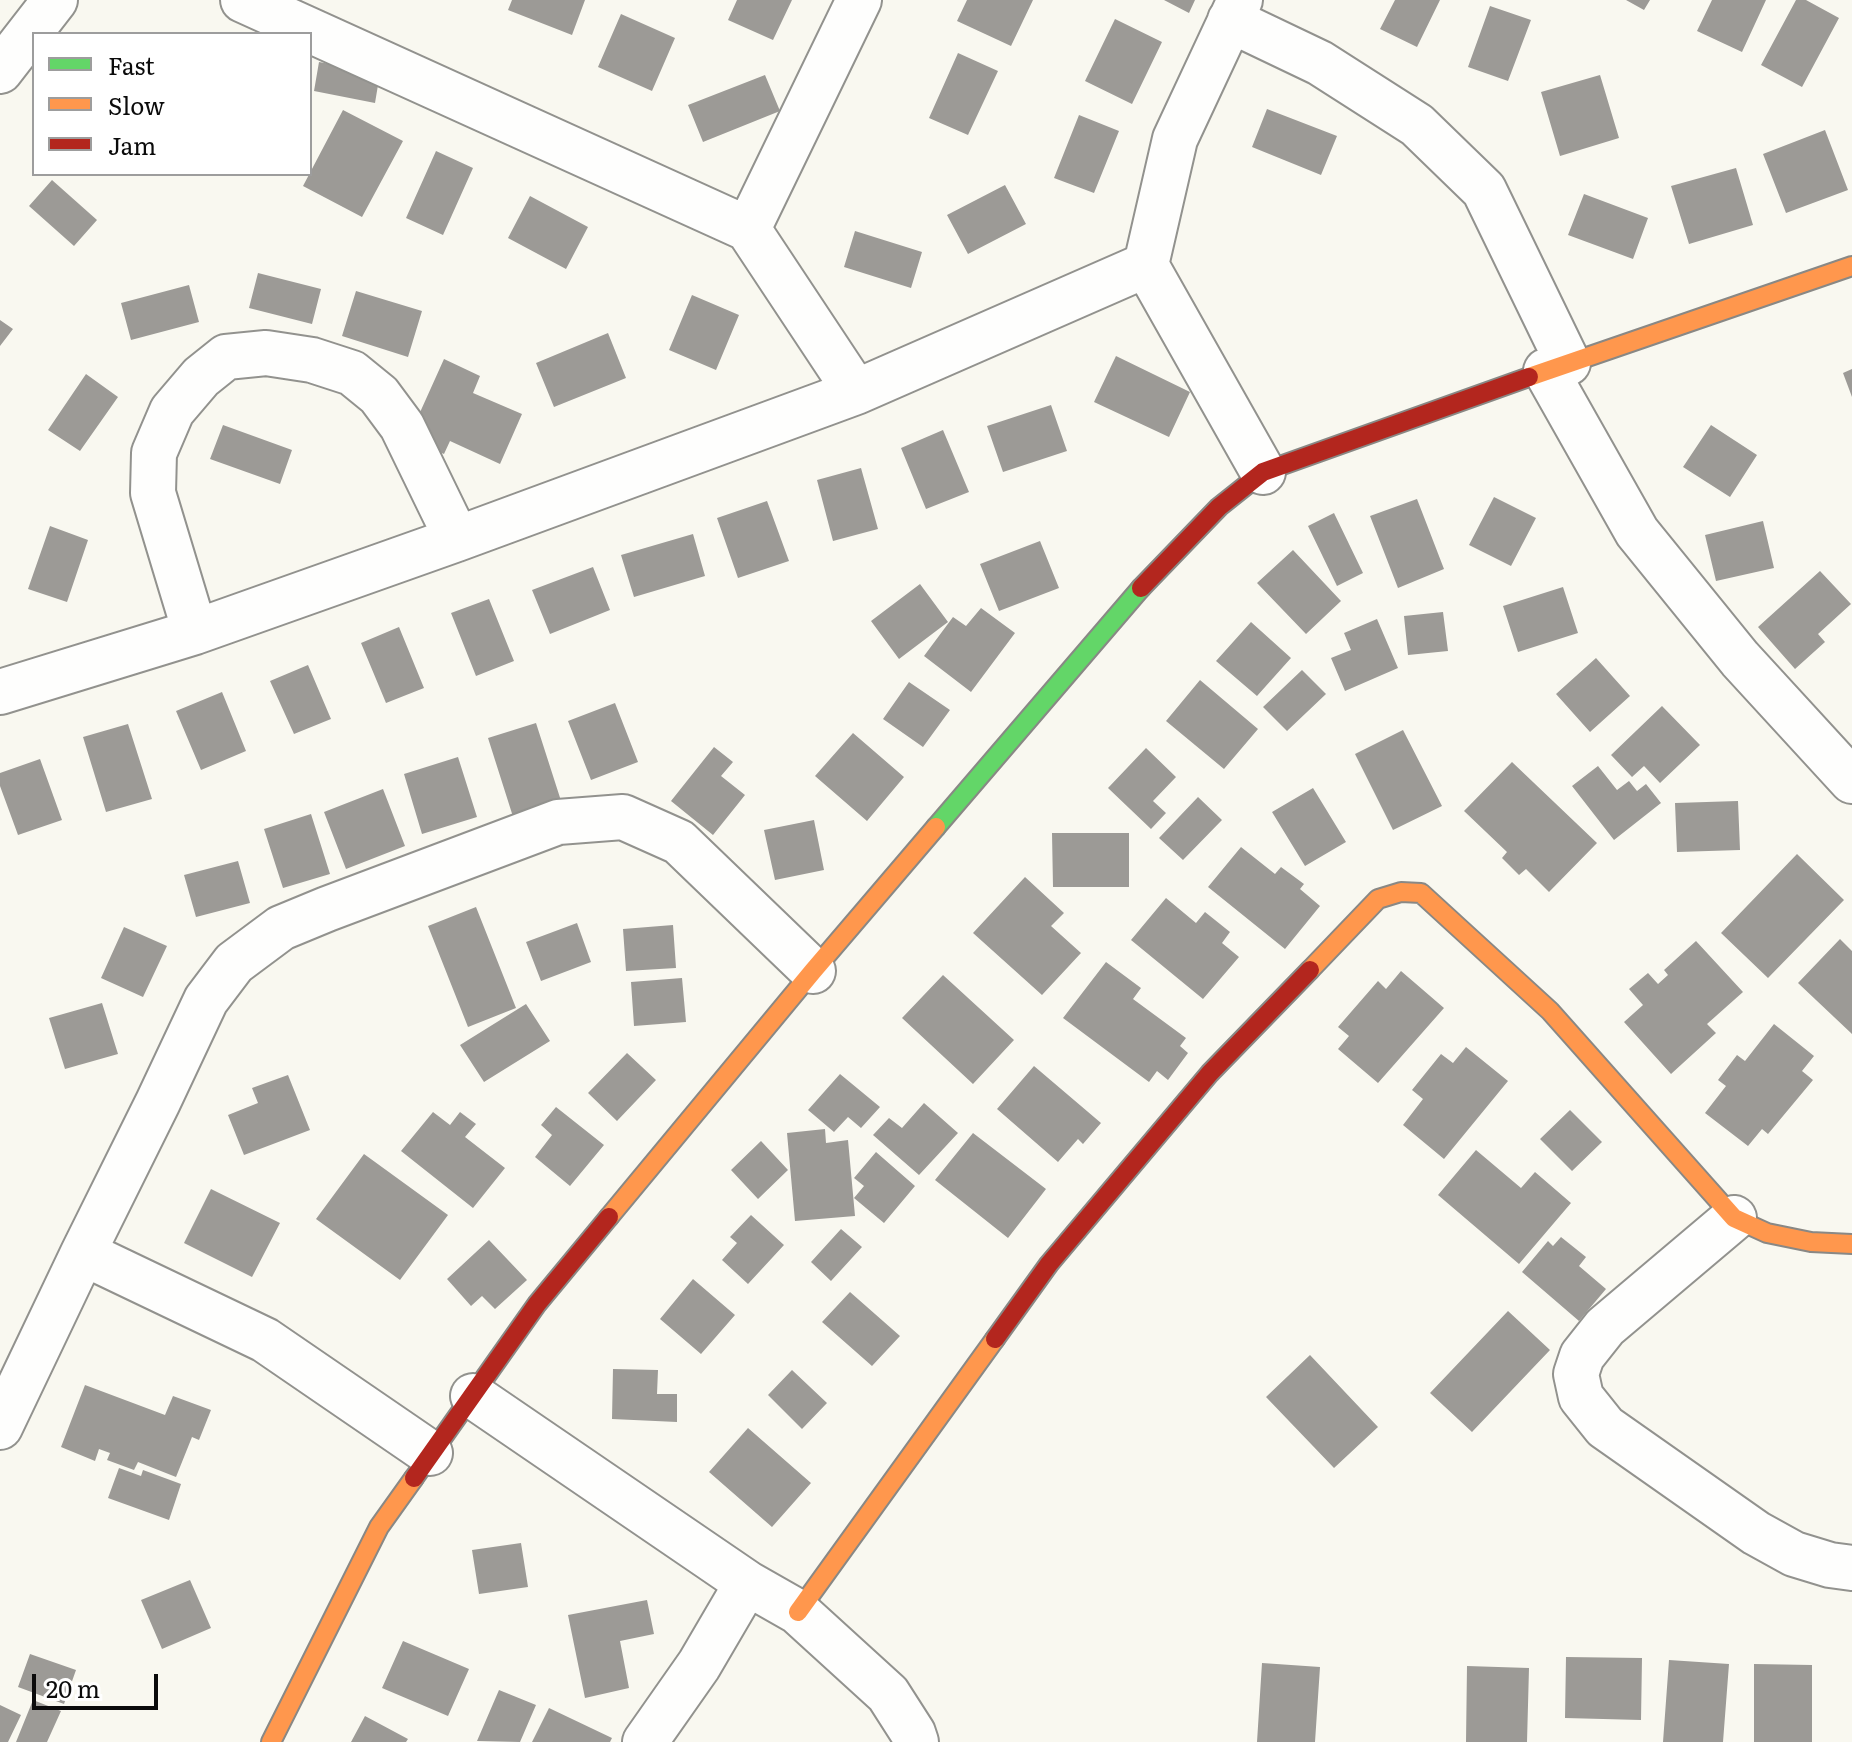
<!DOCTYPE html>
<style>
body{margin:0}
#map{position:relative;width:1852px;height:1742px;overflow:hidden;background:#f9f8f0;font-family:Literata,serif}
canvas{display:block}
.legend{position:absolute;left:32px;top:32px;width:280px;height:144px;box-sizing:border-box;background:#fff;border:2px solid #9d9d9d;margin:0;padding:10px 14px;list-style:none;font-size:24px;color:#0b0b0b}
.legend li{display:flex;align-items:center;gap:16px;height:40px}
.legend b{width:40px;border:2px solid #9d9d9d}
.scale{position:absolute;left:32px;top:1674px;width:126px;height:36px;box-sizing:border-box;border:4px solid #0b0b0b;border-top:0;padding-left:10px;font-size:24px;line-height:28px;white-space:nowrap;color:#0b0b0b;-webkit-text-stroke:6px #fff;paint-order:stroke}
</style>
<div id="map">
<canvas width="1852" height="1742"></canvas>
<ul class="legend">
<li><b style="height:10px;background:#63d668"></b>Fast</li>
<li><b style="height:10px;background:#ff974d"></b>Slow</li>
<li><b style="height:10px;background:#b3261e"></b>Jam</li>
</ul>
<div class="scale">20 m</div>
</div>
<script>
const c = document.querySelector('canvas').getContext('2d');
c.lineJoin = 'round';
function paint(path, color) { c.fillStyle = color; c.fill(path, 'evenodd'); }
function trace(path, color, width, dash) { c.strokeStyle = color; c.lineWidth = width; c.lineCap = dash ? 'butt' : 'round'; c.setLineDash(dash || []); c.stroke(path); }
const building = new Path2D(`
 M512,0H585L572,35L508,10Z
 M737,0H792L773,40L728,20Z
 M967,0H1033L1011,46L957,21Z
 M1164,0H1195L1189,13Z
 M1395,0H1440L1417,47L1380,29Z
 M1626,0H1650L1644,10Z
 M1712,0H1766L1742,52L1697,31Z
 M1796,0H1806L1839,18L1802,87L1761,65Z
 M1490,6L1531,20L1508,81L1468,67Z
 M621,14L675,38L652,91L598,67Z
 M1115,19L1162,42L1132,104L1085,81Z
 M958,53L998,71L968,135L929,118Z
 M319,62L380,73L375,103L314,91Z
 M765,75L780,111L703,142L688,105Z
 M1600,75L1619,138L1560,156L1541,92Z
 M1267,109L1337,136L1321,175L1252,147Z
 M343,110L403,141L362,217L303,186Z
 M1079,115L1119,131L1094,193L1054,178Z
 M1825,130L1848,190L1786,213L1763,154Z
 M436,151L473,168L443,235L406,218Z
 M1736,168L1753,225L1689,244L1671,186Z
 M52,180L97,220L74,246L29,206Z
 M1005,185L1026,224L968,254L947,215Z
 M1584,194L1648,218L1633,259L1568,235Z
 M530,196L588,227L566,269L508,238Z
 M855,231L922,252L911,288L844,267Z
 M258,273L321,289L312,324L249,308Z
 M189,285L199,322L131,340L121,303Z
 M356,291L422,311L408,357L342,336Z
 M692,295L739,315L716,370L669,350Z
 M0,320L13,329L0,346Z
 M608,333L626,378L554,407L536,363Z
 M1116,356L1190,392L1169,437L1094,402Z
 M444,359L480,376L473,393L522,414L500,464L450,441L444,454L408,439Z
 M1852,369V397L1843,373Z
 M86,374L118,397L80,451L48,430Z
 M1051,405L1067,451L1003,472L987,426Z
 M223,425L292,450L280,484L210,459Z
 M1711,425L1757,455L1730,497L1683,467Z
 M943,430L969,492L926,509L901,448Z
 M861,468L878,529L833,541L817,480Z
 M1494,497L1536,518L1511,566L1469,545Z
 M1417,499L1444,569L1398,588L1370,516Z
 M767,501L789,561L738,578L717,518Z
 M1334,513L1363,573L1337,586L1308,526Z
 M1763,521L1774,568L1716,581L1705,535Z
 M50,526L88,540L67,602L28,589Z
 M693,534L705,576L634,597L621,555Z
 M1040,541L1059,588L999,611L980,564Z
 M1293,550L1341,601L1306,634L1257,583Z
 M593,567L610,610L550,634L532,590Z
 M1820,571L1851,604L1818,634L1825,642L1795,669L1758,627Z
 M920,584L948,622L899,659L871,621Z
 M1563,587L1578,633L1518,652L1503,606Z
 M489,599L514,661L476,676L451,613Z
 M981,608L1015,633L971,692L924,656L953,617L966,626Z
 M1443,612L1448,651L1408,655L1404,616Z
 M1377,619L1398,668L1345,691L1331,658L1351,650L1344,633Z
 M1251,622L1291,658L1257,696L1216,661Z
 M399,627L424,688L386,703L361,643Z
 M1596,658L1630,696L1590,732L1556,694Z
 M308,665L331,719L294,734L270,681Z
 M1302,670L1326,694L1287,731L1263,707Z
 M1200,680L1258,729L1224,769L1166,721Z
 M909,682L950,710L923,747L883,719Z
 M222,692L246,751L201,770L176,711Z
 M615,703L638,762L591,780L568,721Z
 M1662,706L1700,745L1660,783L1644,766L1632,777L1611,755Z
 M536,723L563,807L515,823L488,738Z
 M128,724L152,799L106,812L83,737Z
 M1403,730L1442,806L1393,830L1355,754Z
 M853,733L904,777L867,821L815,776Z
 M714,747L733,762L721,776L745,795L713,835L671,801Z
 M1146,748L1176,777L1153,801L1166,813L1151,829L1108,788Z
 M458,757L477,817L422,834L404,774Z
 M40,759L62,820L18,835L0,786V773Z
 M1512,762L1597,843L1549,892L1526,869L1519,875L1502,858L1507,852L1464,811Z
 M1598,766L1617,790L1629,781L1637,791L1646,784L1661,803L1614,840L1572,786Z
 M1313,788L1346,842L1305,866L1272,812Z
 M383,789L405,846L346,869L324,812Z
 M1198,797L1222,820L1183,860L1159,838Z
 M1738,801L1740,850L1677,852L1675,803Z
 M311,814L330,874L283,888L264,829Z
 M814,820L824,870L775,880L764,830Z
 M1052,833H1129V887H1053Z
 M1241,847L1275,874L1281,867L1304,884L1300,889L1320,906L1285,949L1208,887Z
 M1797,854L1844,900L1768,978L1721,933Z
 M238,861L250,903L196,917L184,875Z
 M1025,877L1064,913L1051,926L1081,953L1042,995L973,933Z
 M1166,898L1196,923L1205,912L1230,932L1222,943L1239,957L1203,999L1131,940Z
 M476,907L516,1008L468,1027L428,926Z
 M577,923L591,962L541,981L526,942Z
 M673,925L676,968L626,971L623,929Z
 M124,927L167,946L143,997L101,978Z
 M1840,939L1852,951V1034L1798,983Z
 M1696,941L1743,992L1707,1024L1716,1033L1671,1074L1624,1022L1643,1005L1629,989L1648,973L1658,984L1668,975L1664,970Z
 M1106,962L1141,988L1133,999L1186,1038L1180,1046L1188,1053L1168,1080L1157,1071L1149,1082L1063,1018Z
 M1401,971L1444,1008L1378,1083L1338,1049L1349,1036L1338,1027L1378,981L1386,989Z
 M943,975L1014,1040L973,1084L902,1018Z
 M682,978L686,1022L634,1026L631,982Z
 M102,1003L118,1054L65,1069L49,1018Z
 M526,1004L550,1041L484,1082L460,1045Z
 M1774,1024L1814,1056L1802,1071L1813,1080L1768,1134L1762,1129L1748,1146L1705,1113L1726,1086L1718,1080L1737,1055L1745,1061Z
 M1466,1047L1508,1081L1444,1159L1403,1125L1423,1099L1412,1090L1441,1054L1453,1063Z
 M627,1053L656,1080L617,1121L588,1093Z
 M1034,1066L1101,1123L1083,1144L1078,1139L1058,1162L997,1109Z
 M840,1074L880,1107L861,1128L848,1117L834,1132L808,1110Z
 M288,1075L310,1130L244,1155L228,1115L258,1103L252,1088Z
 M924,1103L958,1133L919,1175L873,1135L889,1118L902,1128Z
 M556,1107L604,1145L570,1186L535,1157L552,1135L541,1125Z
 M1570,1110L1602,1142L1572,1171L1540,1139Z
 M433,1112L450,1125L460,1112L476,1124L465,1137L505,1168L473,1208L401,1151Z
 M825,1129L826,1143L848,1140L855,1216L795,1221L787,1133Z
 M973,1133L1046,1189L1008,1238L935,1180Z
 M761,1141L788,1170L758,1199L731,1170Z
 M1476,1150L1521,1188L1535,1172L1571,1203L1519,1264L1438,1195Z
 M876,1152L915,1186L884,1223L854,1198L864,1186L854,1178Z
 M364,1154L448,1215L400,1280L316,1219Z
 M211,1189L280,1223L252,1277L184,1243Z
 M751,1215L784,1245L748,1284L722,1260L737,1243L730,1237Z
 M841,1229L862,1247L831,1281L811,1262Z
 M1561,1237L1586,1257L1579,1266L1606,1289L1579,1321L1522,1272L1548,1241L1553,1246Z
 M489,1240L527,1280L495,1309L482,1296L471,1306L447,1279Z
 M693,1279L735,1315L701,1354L660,1319Z
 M850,1292L900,1336L872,1366L822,1322Z
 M1508,1311L1550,1350L1472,1432L1430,1393Z
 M1310,1355L1378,1427L1334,1468L1266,1397Z
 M613,1369L658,1370L657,1394H677V1422L612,1419Z
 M792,1370L827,1403L802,1429L768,1395Z
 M85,1385L165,1415L173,1396L211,1410L199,1440L192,1437L176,1477L138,1462L134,1470L107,1460L110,1453L99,1449L95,1461L61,1447Z
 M748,1428L811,1483L772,1527L709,1472Z
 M119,1468L141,1476L143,1470L181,1484L169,1520L108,1498Z
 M521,1543L528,1587L479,1594L472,1550Z
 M190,1580L211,1628L162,1649L141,1600Z
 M647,1600L654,1634L620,1641L629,1688L585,1698L568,1615Z
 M403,1641L469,1669L448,1716L382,1688Z
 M30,1654L76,1670L64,1704L18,1687Z
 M1566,1657L1642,1658L1641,1720L1565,1718Z
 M1669,1660L1729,1664L1723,1742H1663Z
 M1262,1663L1320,1667L1315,1742H1257Z
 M1754,1664L1812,1665V1742H1754Z
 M1467,1666L1529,1668L1527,1742H1466Z
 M499,1690L536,1705L520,1742L477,1741Z
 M33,1700L61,1711L47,1742H16Z
 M0,1705L21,1715L8,1742H0Z
 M549,1708L612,1738L610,1742H532Z
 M365,1716L408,1739L406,1742H351Z`);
const street = new Path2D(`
 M243,0L748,229L856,392
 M1230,20L1320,63L1417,125L1484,190L1568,363
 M0,71L55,0
 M748,229L859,0
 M1146,265L1175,139L1240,0
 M1546,371L1637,532L1740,659L1852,781
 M195,632L153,493L154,453L172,411L201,377L226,357L266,353L312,360L352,373L379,395L402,426L457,539
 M0,692L195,632L457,539L856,392L1146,265L1263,472
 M1734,1218L1605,1327L1582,1356L1576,1374L1581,1397L1605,1427L1756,1533L1794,1554L1830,1565L1852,1568
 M83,1253L265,1340L430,1453
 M473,1396L747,1583L798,1612L888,1694L913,1733L916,1742
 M0,1427L83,1253L158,1102L206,1000L234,963L281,928L327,909L558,822L623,817L679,842L813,971
 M645,1742L699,1665L747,1583`);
const fast = new Path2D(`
 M936,827L1141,588`);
const slow = new Path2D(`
 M1529,377L1852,266
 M1310,970L1378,899L1401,892L1421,893L1550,1011L1734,1218L1767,1233L1811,1242L1852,1244
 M609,1217L813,971L936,827
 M798,1612L995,1339
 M271,1742L379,1527L414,1478`);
const jam = new Path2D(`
 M1141,588L1219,507L1263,472L1529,377
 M995,1339L1049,1264L1210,1073L1310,970
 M414,1478L537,1304L609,1217`);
paint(building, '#9c9a96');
trace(street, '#92928e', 48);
trace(fast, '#898885', 22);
trace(slow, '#898885', 22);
trace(jam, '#898885', 22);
trace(street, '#fefefd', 44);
trace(fast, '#63d668', 18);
trace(slow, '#ff974d', 18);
trace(jam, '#b3261e', 18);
</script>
